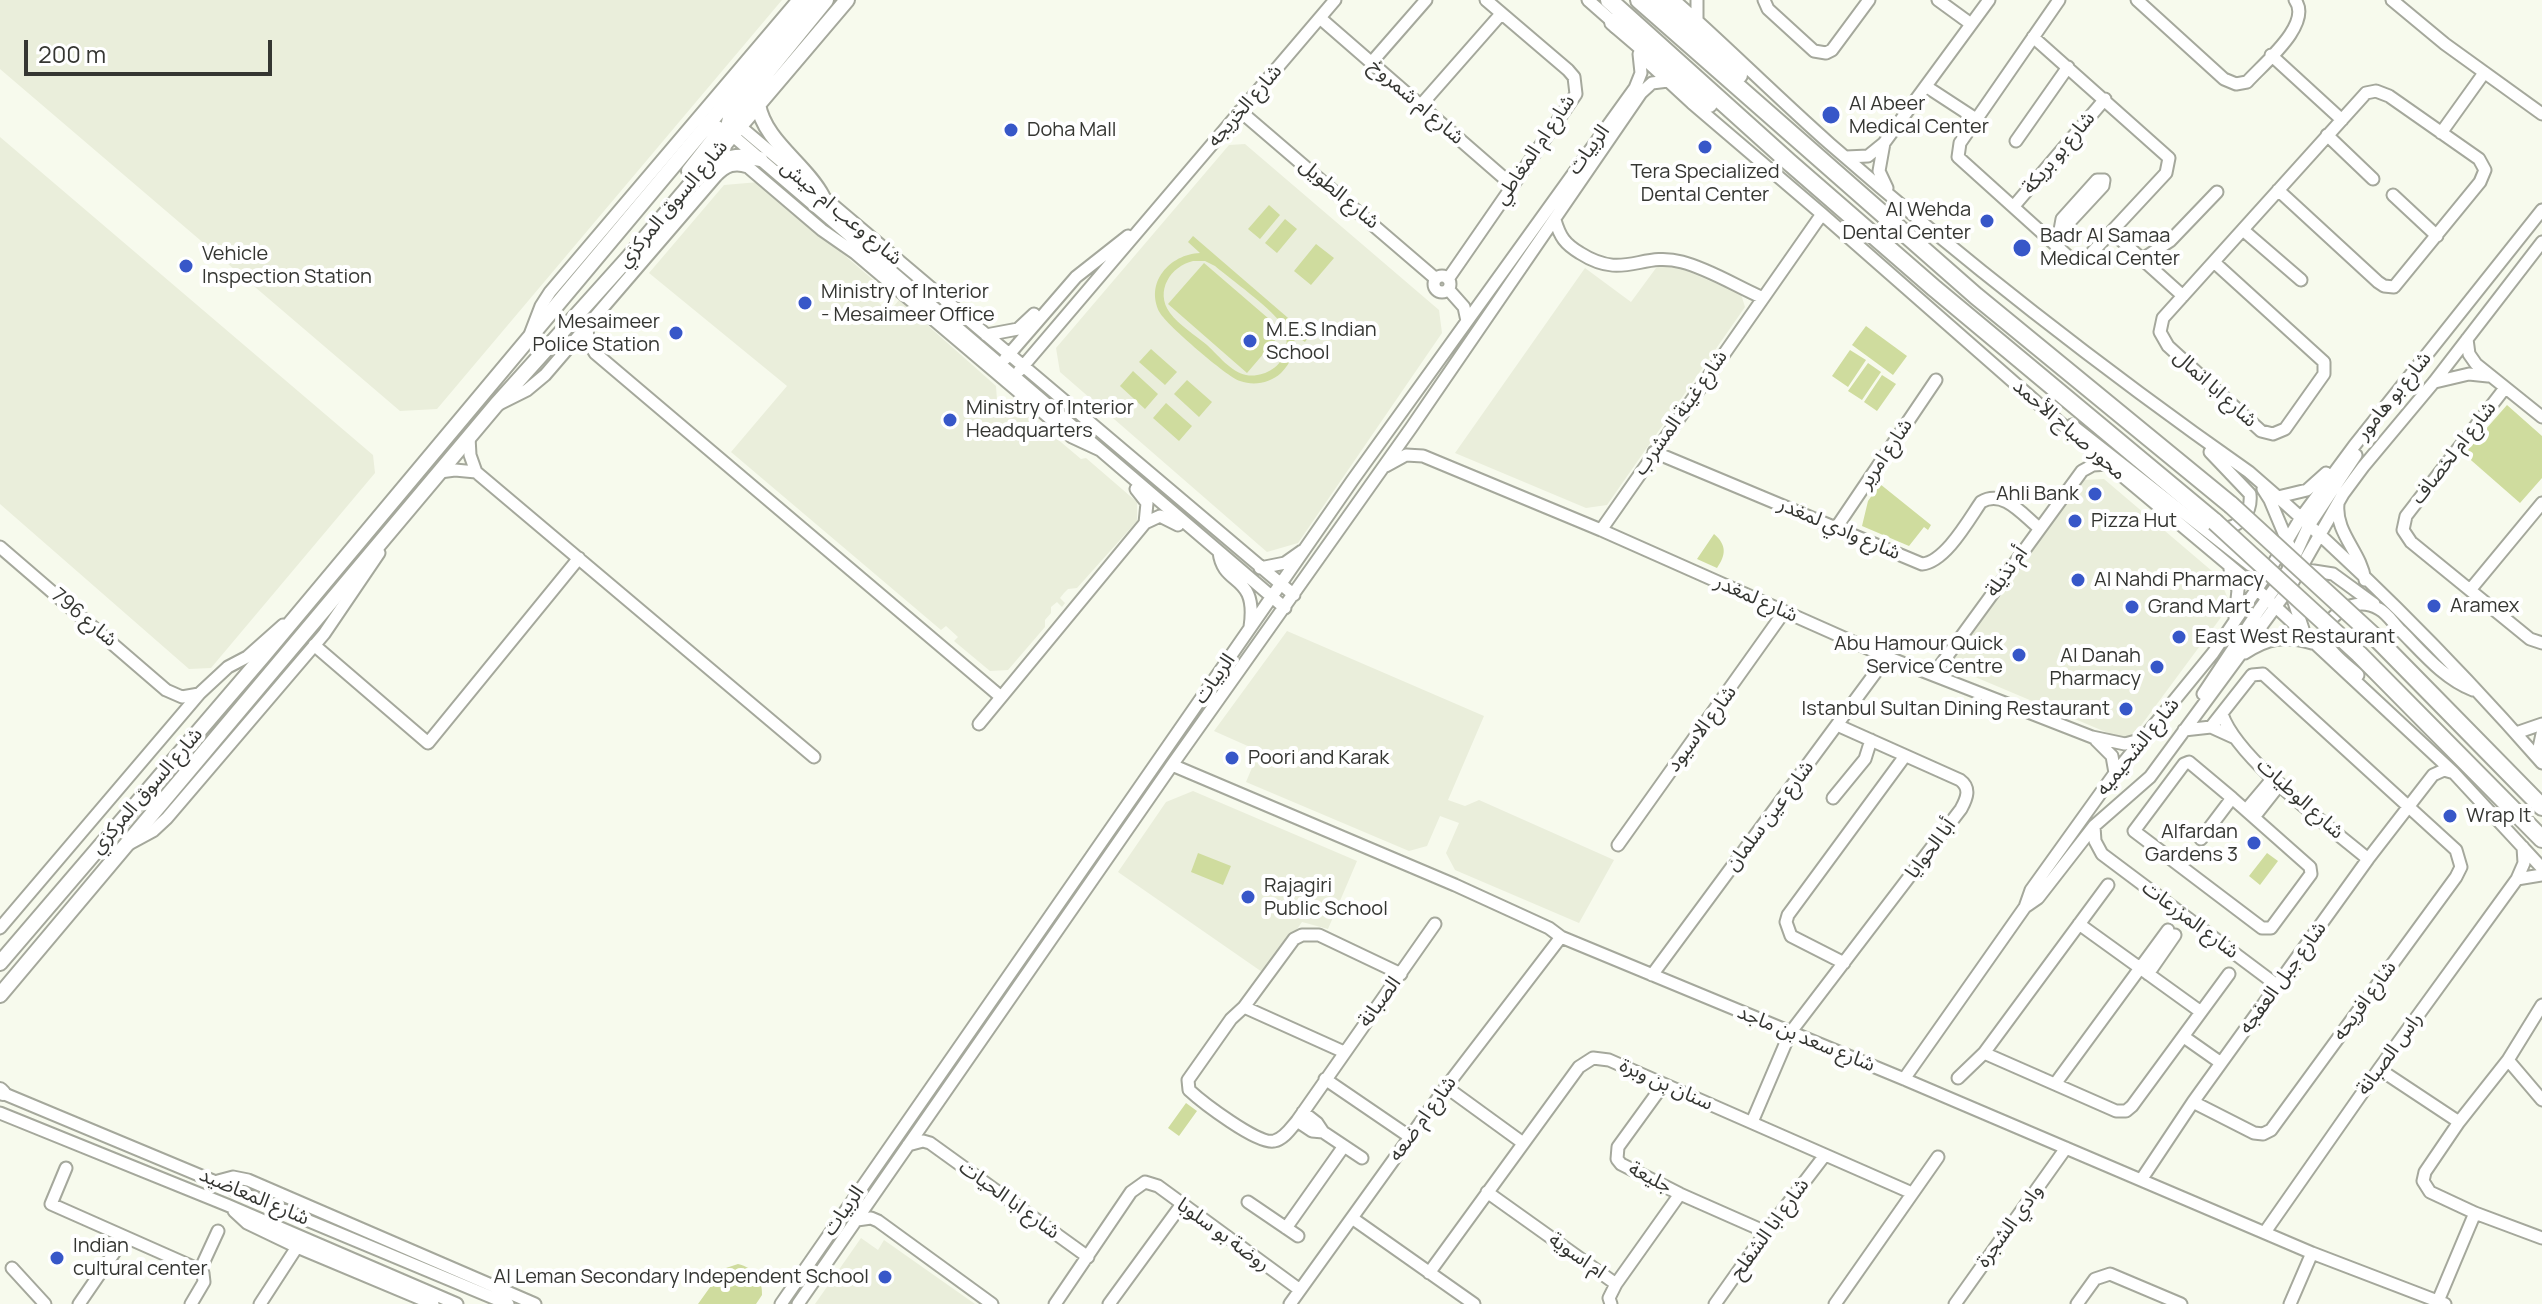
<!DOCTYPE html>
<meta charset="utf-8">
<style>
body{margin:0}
#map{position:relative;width:2542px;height:1304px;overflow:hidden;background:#f7faed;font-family:Manrope,sans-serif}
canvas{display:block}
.scale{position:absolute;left:24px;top:40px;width:248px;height:36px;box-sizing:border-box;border:4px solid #353632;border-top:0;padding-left:10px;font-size:24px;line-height:28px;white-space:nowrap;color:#353632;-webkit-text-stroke:6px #fff;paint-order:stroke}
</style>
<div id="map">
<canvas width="2542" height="1304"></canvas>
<div class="scale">200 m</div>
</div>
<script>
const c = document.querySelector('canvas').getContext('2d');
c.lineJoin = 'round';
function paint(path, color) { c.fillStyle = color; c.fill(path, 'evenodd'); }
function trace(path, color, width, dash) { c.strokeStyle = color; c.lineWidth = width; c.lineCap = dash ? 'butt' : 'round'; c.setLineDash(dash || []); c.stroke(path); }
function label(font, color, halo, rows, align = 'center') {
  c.font = font + ' Manrope,"Noto Sans Arabic",sans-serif'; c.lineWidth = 8; c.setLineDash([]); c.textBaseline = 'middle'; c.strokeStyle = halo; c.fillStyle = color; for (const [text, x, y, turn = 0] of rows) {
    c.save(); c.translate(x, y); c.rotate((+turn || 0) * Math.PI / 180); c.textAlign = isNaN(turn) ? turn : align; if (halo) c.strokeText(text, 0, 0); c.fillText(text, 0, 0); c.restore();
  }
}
const built = new Path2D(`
 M0,0H782L437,409L400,411L0,69Z
 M0,137L373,455L375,473L211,668L189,669L0,504Z
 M1245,144L1439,310L1442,333L1298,543L1267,552L1060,372L1056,348L1229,145Z
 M759,182L885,290L876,300L889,312L899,300L996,386L997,400L1006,406L1010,402L1014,405L1010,410L1018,417L1030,416L1081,459L1086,458L1137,502V521L1077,588L1068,589L1064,593L1060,598L1065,603L1062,607L1057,602L1051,607V613L1045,620V627L1008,670L990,671L954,641L958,637L946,626L941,630L731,452L787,386L649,273L724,185Z
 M1668,263L1741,294L1745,307L1607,505L1586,508L1455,453L1585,268L1631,302L1656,268Z
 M2104,479L2219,577L2228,599L2225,612L2134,735L2120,738L1949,666L2008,579L2083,480Z
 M1287,631L1484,716L1448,800L1465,806L1479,800L1614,860L1579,923L1455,870L1446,853L1459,823L1440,816L1427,846L1409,851L1246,782L1259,751L1214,731Z
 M1193,791L1357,861L1328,929L1302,922L1265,974L1118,872L1166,802Z
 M861,1238L878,1250L884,1240L975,1304H815Z`);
const green = new Path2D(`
 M1269,205L1280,215L1260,239L1248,229Z
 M1285,219L1297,229L1277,253L1265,243Z
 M1193,236L1309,336L1305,342L1294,334C1296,349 1292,362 1281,373C1270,383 1254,386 1240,381C1227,377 1167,325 1160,313C1144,283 1170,254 1200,253L1188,242ZM1193,261H1205L1215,266C1233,281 1267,305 1281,323C1287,331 1288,342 1285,352C1281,368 1262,378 1246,375C1231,372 1218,355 1207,345C1195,335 1179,325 1170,313C1154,291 1171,266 1193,261Z
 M1316,244L1334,258L1311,285L1294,271Z
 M1204,263L1283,331L1247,373L1168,304Z
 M1866,326L1907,356L1893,375L1852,345Z
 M1151,349L1177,372L1165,385L1139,362Z
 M1850,350L1866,360L1848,387L1832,376Z
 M1868,363L1881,372L1862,400L1848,391Z
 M1133,371L1158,394L1145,409L1120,386Z
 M1882,375L1896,384L1877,411L1864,402Z
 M1187,380L1212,402L1199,417L1174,394Z
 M1166,403L1192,426L1179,441L1153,418Z
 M2507,405L2542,436V478L2520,503L2464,454Z
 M1880,484L1931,525L1928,530L1924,527L1909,546L1862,526L1868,501Z
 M1714,534C1727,545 1726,555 1717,568L1697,559Z
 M1198,853L1231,866L1223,885L1191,872Z
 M2267,853L2278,861L2260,885L2249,876Z
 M1186,1103L1197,1111L1179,1136L1168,1128Z
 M738,1264C754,1268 763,1279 762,1295L756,1304H698L723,1269Z`);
const minor = new Path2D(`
 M1588,0L1613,22L1615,27
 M1674,0C1727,47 1777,97 1830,144C1964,261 2104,370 2249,472C2353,561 2452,660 2542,763
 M1697,0V20
 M1764,0L1768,9L1814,51L1826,53L1832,50L1869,0
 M1938,0L1971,24
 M2137,0L2224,79L2236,84L2247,82C2263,64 2313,24 2295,0
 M2392,0L2445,44L2542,114
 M1320,18L1512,185
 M2033,37L2169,158L2166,173L2086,259L2070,258L1958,157L1960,143L2059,0
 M1640,55L1692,103L1822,214L2083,443L2248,581L2453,772L2542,868
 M2271,55L2342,120
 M1371,63L1426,0
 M1927,87L1976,119
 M1421,105L1501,14
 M1240,111L1436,279
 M736,123L1294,595
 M2441,133L2484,73
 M732,135L1285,608
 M2327,135L2373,179
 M2016,141L2068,67
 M1884,143L1879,171L1887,188
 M1846,157L1868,156L1884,143L1989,0
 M2393,195L2437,236
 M2014,206L2105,99
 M1555,220C1560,237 1565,244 1580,253C1624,281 1641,251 1682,262C1709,269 1736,286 1761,297
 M2243,230L2301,280
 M2113,233L2183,296
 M2052,241L2103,186L2104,180H2097L2062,219L2060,230
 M2141,260L2170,241L2217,192
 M2215,263L2324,362V374L2285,429L2273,434L2261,431L2168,346L2160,332L2163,318L2366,93L2376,91L2389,96L2479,159L2485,170L2480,182L2394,287L2384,286L2378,282L2278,190
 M1434 284a8 8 0 1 1 16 0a8 8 0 1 1-16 0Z
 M1448,279L1576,94L1574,77L1568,70L1486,0
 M1448,289L1464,307L1467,321
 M587,327L588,341L595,353L1001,697
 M531,332L541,306L550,292L798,0
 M986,335L1018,329L1034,314
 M2467,339L2469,354L2476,364L2542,417
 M1005,359L1076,277L1128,236
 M1019,371L1335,0
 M2435,382L2469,374L2488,376
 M2505,388L2406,516L2403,530L2411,542L2530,639L2542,643
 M497,405L527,390L545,375L716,176C726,166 734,162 748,167L822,230L855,253L1072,437L1100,450
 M2072,425L2250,565L2265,570
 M469,437L470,455L476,472L814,757
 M1654,452L1922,564C1945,562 1968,521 1981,502C2003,489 2022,514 2039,528
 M2210,452L2250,494C2252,512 2240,529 2221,528
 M1386,466L1406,455L1423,456L1601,530L1887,657L2092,737L2125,744L2143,739
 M440,472L455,470L476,472
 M1136,489L1147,503L1145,523
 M2278,497L2307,490L2326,473
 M2338,504C2335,533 2361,552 2365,580
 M1836,528L1936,380
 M1601,530L1822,214
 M0,547L166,690L182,697L199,694
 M1219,552C1223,588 1258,572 1250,627
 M2293,560L2308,527L2356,455
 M1260,568L1285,563L1302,551
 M2230,569L2238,590L2235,618
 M2301,569L2333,574L2374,604
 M2470,590L2542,503
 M2291,593L2303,629
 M314,645L428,743L579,558
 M2245,653C2268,638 2285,635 2312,643
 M1934,674L2082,471L2093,465L2108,464
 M2358,675C2338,657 2306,638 2338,613C2351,603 2365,601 2379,609C2387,613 2394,624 2401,631C2422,652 2444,679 2473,690
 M2203,694L2259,610L2288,570L2291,550L2270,500L2263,489
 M2222,714C2237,759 2330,827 2368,859
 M979,724L1145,523L1160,516L1178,525
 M2184,730L2211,727L2233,737
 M2516,733L2542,724
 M2096,740L2112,756L2115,773
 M2537,757L2542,734
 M1172,765L1455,885L1549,928L1561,937L1904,1079L2312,1253L2445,1304
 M1833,798L1865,759L1871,740
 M2246,810L2273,778
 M2254,817L2280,784
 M2094,826L2095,841L2102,854L2278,986
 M2201,839L2232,798L2310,867L2311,874L2271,928H2262L2134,831L2184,764L2189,762L2232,798
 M129,844L153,831L167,818L324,634L379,553
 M1618,845L1784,612
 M2517,879L2542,875
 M2025,907L2038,898L2094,826L2150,777L2290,587L2343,494L2363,467L2434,382L2542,242
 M2079,924L2201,1012
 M0,928L200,693L228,667L247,657L283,625
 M1844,963L1791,936L1786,922L1788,915L1905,756
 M1401,974L1319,935H1302L1294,939L1244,1007L1231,1019L1188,1080L1189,1090C1202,1102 1258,1145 1274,1141C1284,1139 1291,1128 1297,1121L1435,924
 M2148,974L2175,935
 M1652,975L1887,657
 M2542,1005L2508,1060L2459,1122L2425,1172L2423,1181L2430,1192L2475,1213L2542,1238
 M1244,1007L1344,1052
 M2184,1037L2221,1063
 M1984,1053L2116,1111H2126L2132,1106L2229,974
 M2508,1060L2542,1100
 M2379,1069L2459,1122
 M1958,1078L1984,1053L2108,885
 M1325,1079L1410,1137
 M1904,1079L2025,907L2031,890L2115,773L2213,653L2269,571L2300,519L2354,446L2542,210
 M2055,1084L2168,930
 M1663,1085L1618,1147L1617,1159L1621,1164L1680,1194L1766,1232
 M1446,1087L1523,1143
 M0,1092L508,1304
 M2193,1102L2254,1133L2263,1134L2271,1130L2456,877L2461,867L2456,850L2263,674L2252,675L2211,727
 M1303,1112L1317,1123L1323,1132L1362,1158
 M0,1113L227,1205L457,1304
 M1297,1121L1312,1131L1323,1132
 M1752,1122L1790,1033L1961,809C1967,798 1971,788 1960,780L1837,725
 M908,1145L923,1141L930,1143L1088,1257
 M66,1168L51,1204L200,1270L203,1273L204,1282L191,1304
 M2141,1180L2193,1102L2368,859L2433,775L2444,770L2451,772
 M218,1181L233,1177L248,1180L535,1304
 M1487,1192L1616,1284
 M1248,1202L1298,1236
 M234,1211L247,1223L297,1247L433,1304
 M1352,1218L1474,1304
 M857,1220L871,1218L878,1221L992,1304
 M1286,1228L1344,1146
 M2265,1232L2379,1069L2517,879L2524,863L2523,847
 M12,1268L45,1304
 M200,1270L218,1231
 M1429,1273L1579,1067L1593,1058L1609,1060L1912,1193
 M2438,1301L2475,1213
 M79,1304L125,1237
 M260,1304L297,1247
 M781,1304L1352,481L1635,88L1641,73L1639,54
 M798,1304L1172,765L1411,428L1641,93L1652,83L1668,81
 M1055,1304L1131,1192L1145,1182L1158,1186L1300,1290
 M1109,1304L1182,1204
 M1290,1304L1446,1087L1561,937
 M1611,1304L1609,1298L1616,1284L1680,1194
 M1715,1304L1766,1232L1825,1155
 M1835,1304L1938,1157
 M1955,1304L2066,1148
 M2077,1304L2095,1279L2110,1274L2181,1304
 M2290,1304L2312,1253`);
const major = new Path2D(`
 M758,104C764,141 805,164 822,196
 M732,135L728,127L730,118L826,0
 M689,171L717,135V128L706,124
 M709,174C724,156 737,154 760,159
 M0,963L264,655L812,0
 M0,995L496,405L628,258L847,0
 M0,1090L3,1093`);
const highway = new Path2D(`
 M1609,0L1789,162L1934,288L2215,522
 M1639,0L1976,296L2231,505
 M1659,0L1739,75
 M1613,22L1709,104
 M2376,638L2542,807
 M2359,654L2542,839`);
const highwayBridge = new Path2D(`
 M2231,505L2376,638
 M2215,522L2359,654`);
const markers = [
 [1831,115,10,"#3757c8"],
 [1011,130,8,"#3757c8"],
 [1705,147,8,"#3757c8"],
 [1987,221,8,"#3757c8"],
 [2022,248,10,"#3757c8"],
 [186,266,8,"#3757c8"],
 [805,303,8,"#3757c8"],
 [676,333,8,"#3757c8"],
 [1250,341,8,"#3757c8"],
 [950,420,8,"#3757c8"],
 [2095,494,8,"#3757c8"],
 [2075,521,8,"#3757c8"],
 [2078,580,8,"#3757c8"],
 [2434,606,8,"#3757c8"],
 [2132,607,8,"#3757c8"],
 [2179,637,8,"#3757c8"],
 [2019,655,8,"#3757c8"],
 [2157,667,8,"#3757c8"],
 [2126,709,8,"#3757c8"],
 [1232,758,8,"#3757c8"],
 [2450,816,8,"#3757c8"],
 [2254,843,8,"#3757c8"],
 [1248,897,8,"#3757c8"],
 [57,1258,8,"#3757c8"],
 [885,1277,8,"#3757c8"]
];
const streetNames = [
 ["شارع ام شمروخ",1416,102,41],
 ["شارع الخريجه",1245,106,-49],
 ["شارع ام المغاطي",1535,150,-56],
 ["الربيات",1589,150,-54],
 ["شارع بو بريكة",2059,153,-50],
 ["شارع الطويل",1339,194,40],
 ["شارع السوق المركزي",673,204,-50],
 ["شارع وعب ام حيش",841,213,40],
 ["شارع ابا انمال",2215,389,42],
 ["شارع بو هامور",2394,396,-51],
 ["شارع غينة المشرب",1681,413,-55],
 ["محور صباح الأحمد",2069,430,41],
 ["شارع ام لخصاف",2454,453,-52],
 ["شارع امرير",1886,454,-56],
 ["شارع وادي لمغدر",1839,529,23],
 ["أم نذيلة",2007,572,-54],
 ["شارع لمغدر",1756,599,24],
 ["شارع 796",84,618,40],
 ["الربيات",1215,679,-55],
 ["شارع الاسيود",1702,729,-53],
 ["شارع الشحيميه",2138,747,-51],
 ["شارع السوق المركزي",147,791,-49],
 ["شارع الوطيات",2300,799,42],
 ["شارع عين سلمان",1770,816,-53],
 ["أبا الحوايا",1931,849,-53],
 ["شارع المزرعات",2190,920,37],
 ["شارع جبل العفجه",2283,978,-54],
 ["شارع افريحه",2365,1001,-54],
 ["الصبانة",1380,1002,-54],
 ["شارع سعد بن ماجد",1806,1039,22],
 ["راس الصبانة",2390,1054,-54],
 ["سنان بن وبرة",1666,1085,24],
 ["شارع ام ضعه",1423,1119,-54],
 ["جليعة",1650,1178,27],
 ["شارع المعاضيد",254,1197,23],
 ["شارع ابا الحيات",1009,1200,36],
 ["الربيات",844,1211,-55],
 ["وادي الشجرة",2010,1226,-54],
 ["شارع ابا الشفلح",1770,1229,-54],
 ["روضة بو سلوبا",1223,1235,36],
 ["ام اسوية",1577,1256,35]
];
const poiNames = [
 ["Al Abeer",1849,104],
 ["Medical Center",1849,127],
 ["Doha Mall",1027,130],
 ["Tera Specialized",1705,172,"center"],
 ["Dental Center",1705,195,"center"],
 ["Al Wehda",1971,210,"right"],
 ["Dental Center",1971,233,"right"],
 ["Badr Al Samaa",2040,236],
 ["Medical Center",2040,259],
 ["Vehicle",202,254],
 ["Inspection Station",202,277],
 ["Ministry of Interior",821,292],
 ["- Mesaimeer Office",821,315],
 ["Mesaimeer",660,322,"right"],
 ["Police Station",660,345,"right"],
 ["M.E.S Indian",1266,330],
 ["School",1266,353],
 ["Ministry of Interior",966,408],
 ["Headquarters",966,431],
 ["Ahli Bank",2079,494,"right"],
 ["Pizza Hut",2091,521],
 ["Al Nahdi Pharmacy",2094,580],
 ["Aramex",2450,606],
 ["Grand Mart",2148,607],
 ["East West Restaurant",2195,637],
 ["Abu Hamour Quick",2003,644,"right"],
 ["Service Centre",2003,667,"right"],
 ["Al Danah",2141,656,"right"],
 ["Pharmacy",2141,679,"right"],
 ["Istanbul Sultan Dining Restaurant",2110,709,"right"],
 ["Poori and Karak",1248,758],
 ["Wrap It",2466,816],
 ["Alfardan",2238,832,"right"],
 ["Gardens 3",2238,855,"right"],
 ["Rajagiri",1264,886],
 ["Public School",1264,909],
 ["Indian",73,1246],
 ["cultural center",73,1269],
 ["Al Leman Secondary Independent School",869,1277,"right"]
];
paint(built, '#eaeedb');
paint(green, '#cfdc9e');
trace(minor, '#a5a89c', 15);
trace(major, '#a5a89c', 18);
trace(highway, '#a5a89c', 20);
trace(minor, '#fff', 11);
trace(major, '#fff', 14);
trace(highway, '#fff', 16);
trace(highwayBridge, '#a5a89c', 20, []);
trace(highwayBridge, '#fff', 16);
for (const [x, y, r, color] of markers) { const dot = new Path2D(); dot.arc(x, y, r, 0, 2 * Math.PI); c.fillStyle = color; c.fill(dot); trace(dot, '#fff', 3); }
label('20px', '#353632', '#fff', streetNames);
label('20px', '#353632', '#fff', poiNames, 'left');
</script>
